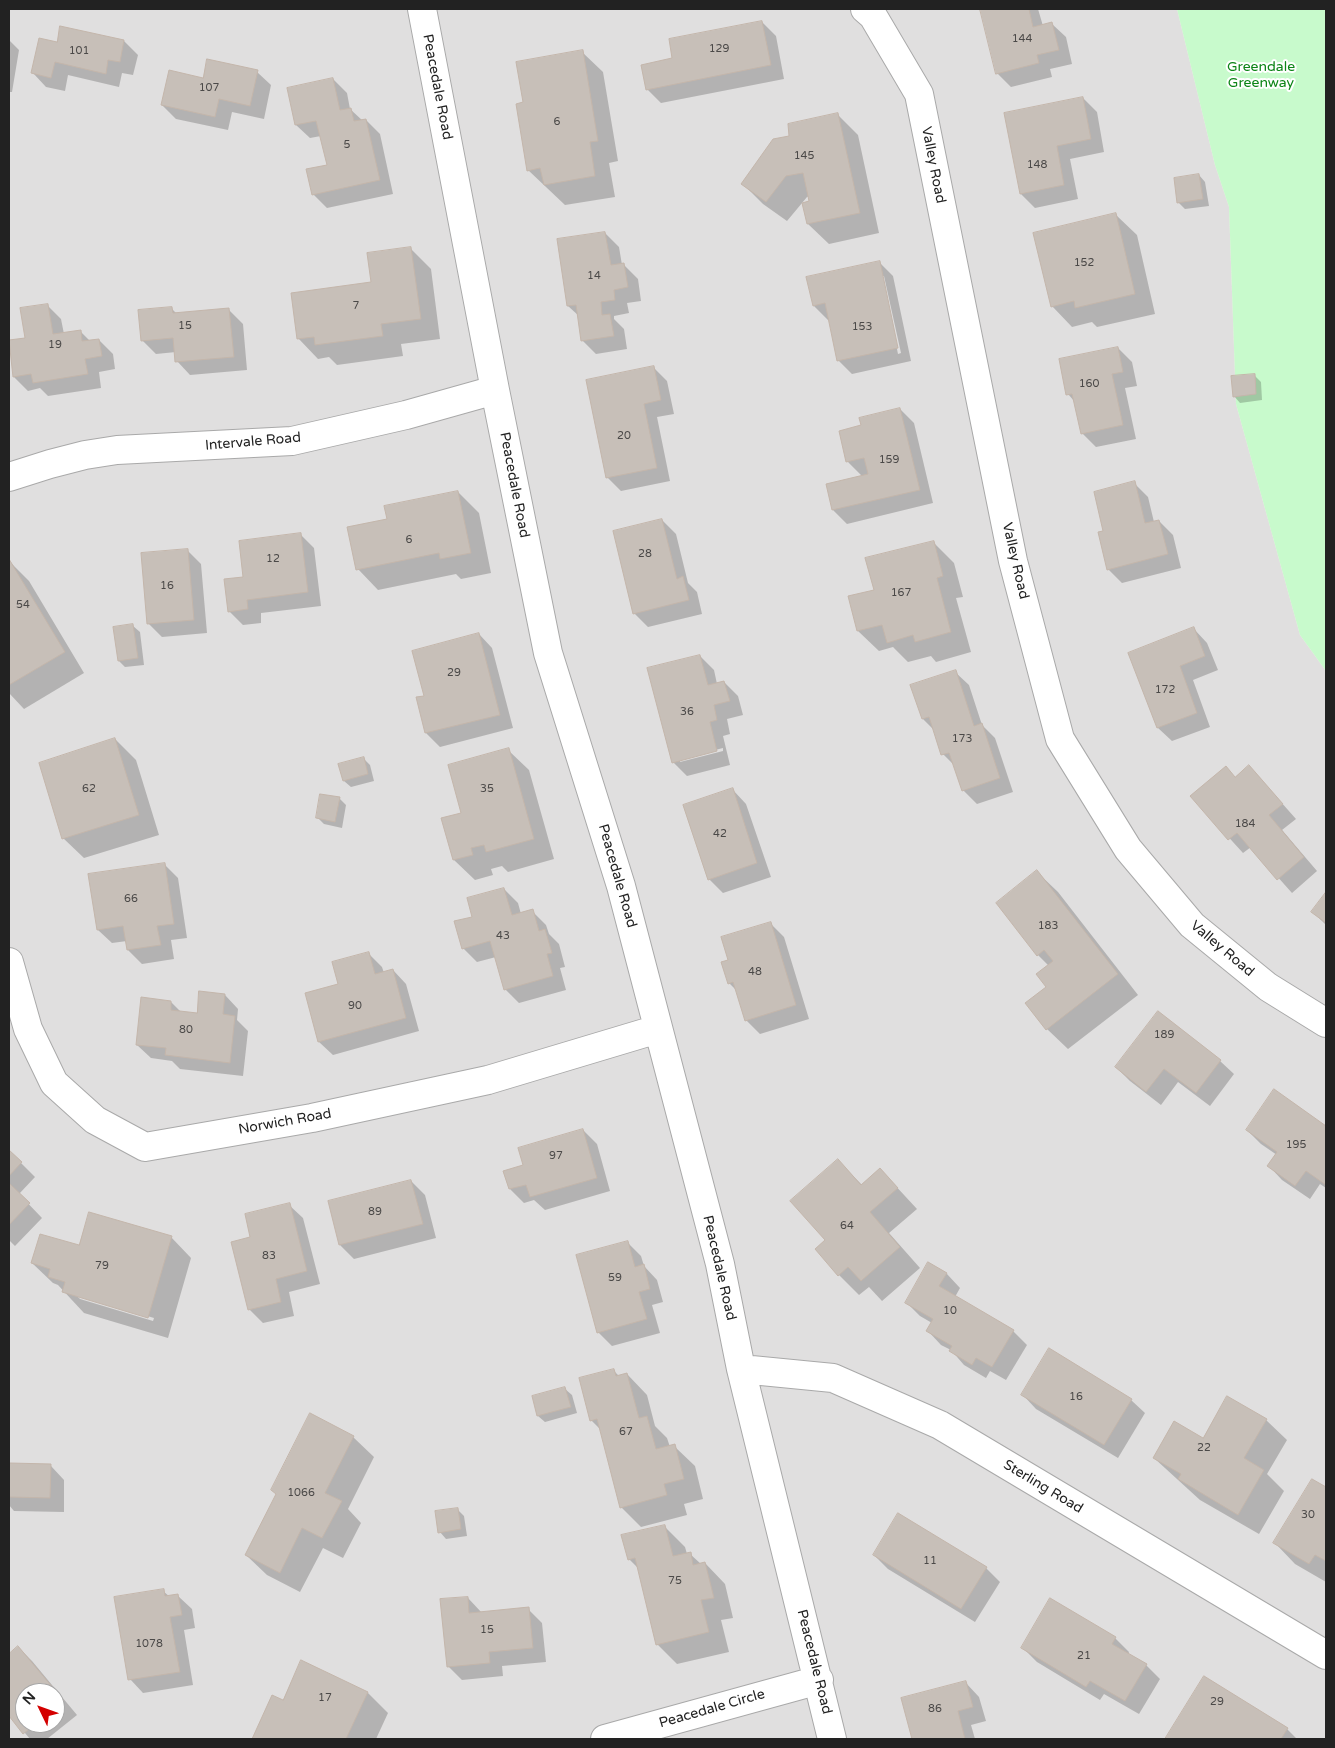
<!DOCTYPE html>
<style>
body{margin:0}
#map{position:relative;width:1335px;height:1748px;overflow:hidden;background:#f2efe9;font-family:"Varela Round",sans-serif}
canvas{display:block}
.frame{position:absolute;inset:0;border:10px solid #222;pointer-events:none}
.north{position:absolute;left:15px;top:1683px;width:50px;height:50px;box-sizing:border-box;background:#fff;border:1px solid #a7a7a7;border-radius:50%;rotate:312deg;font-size:14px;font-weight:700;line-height:20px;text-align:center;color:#222}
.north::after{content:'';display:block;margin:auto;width:18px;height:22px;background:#d40000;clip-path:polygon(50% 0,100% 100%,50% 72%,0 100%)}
</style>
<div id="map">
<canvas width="1335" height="1748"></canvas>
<div class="frame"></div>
<div class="north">N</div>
</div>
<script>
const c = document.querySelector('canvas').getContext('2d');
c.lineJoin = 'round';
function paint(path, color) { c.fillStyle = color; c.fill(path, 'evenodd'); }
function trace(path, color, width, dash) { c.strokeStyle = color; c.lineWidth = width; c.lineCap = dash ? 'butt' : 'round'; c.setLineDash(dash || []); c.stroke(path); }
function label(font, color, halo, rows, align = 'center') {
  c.font = font + ' "Varela Round",sans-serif'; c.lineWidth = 4; c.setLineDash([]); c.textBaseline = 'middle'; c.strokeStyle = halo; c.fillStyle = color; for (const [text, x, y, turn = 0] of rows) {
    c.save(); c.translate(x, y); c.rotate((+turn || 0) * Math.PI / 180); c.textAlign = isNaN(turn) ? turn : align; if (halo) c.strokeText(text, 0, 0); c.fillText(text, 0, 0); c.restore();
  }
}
const residential = new Path2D(`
 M9,9H1177L1215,165L1229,207L1236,404L1300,635L1326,671V1739H9ZM25,1693H55V1723H25Z`);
const park = new Path2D(`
 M1177,9H1326V671L1300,635L1236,404L1229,207L1215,165Z`);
const shadow = new Path2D(`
 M981,9H1038L1043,26L1052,24L1066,37L1072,64L1050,69L1052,77L1011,87L997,73Z
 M762,22L776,36L784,79L661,103L647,89L673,59Z
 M9,40L19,50L12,92H9Z
 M124,41L138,55L133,75L122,73L119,87L68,75L65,91L46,87L33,73L58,44Z
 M582,52L603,72L618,161L609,163L615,197L565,205L528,170L524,103Z
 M257,72L271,85L264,119L232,112L228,130L176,119L162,105L204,79Z
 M333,79L347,93L350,109L363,121L366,120L380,134L393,194L327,208L313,194L328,166L321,136L310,138L296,125Z
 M1083,98L1097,112L1104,152L1070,159L1078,199L1035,208L1021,194Z
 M837,114L858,135L879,233L829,244L808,224L811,202L809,196L807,197L787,221L763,204L743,184L790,137Z
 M1199,175L1205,182L1209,206L1185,209L1178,202Z
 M1116,215L1137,235L1155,314L1097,327L1092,322L1072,327L1052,306Z
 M605,233L619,247L622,265H624L638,279L641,301L627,303L629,313L614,316V319L624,329L627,349L596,354L582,340L579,316L568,306Z
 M411,249L431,269L440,339L401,344L403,356L337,365L329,357L318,359L298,338L372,283Z
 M879,262L893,276L911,361L852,374L838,360L829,319L828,320L814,306ZM882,276H884L901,353L898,354Z
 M47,305L61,319L64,334L80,331L90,341L99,340L113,354L115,369L99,372L101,388L48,396L40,388L28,391L14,377L9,341L26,339Z
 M171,308L177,314L229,310L243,324L247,370L190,375L177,361L176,352L156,354L142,340Z
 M1118,348L1132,362L1137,386L1125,388L1136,439L1096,447L1082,433L1075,402L1068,394Z
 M653,367L667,381L674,414L657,417L670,481L621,491L607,477Z
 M1254,375L1261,382L1262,400L1240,403L1234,396Z
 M900,409L914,423L933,503L847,524L833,510L828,485L862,476L848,462L840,432L862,426Z
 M1134,483L1148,497L1154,522L1159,521L1173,535L1181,568L1122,583L1108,569L1105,532Z
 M458,492L479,513L491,573L461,579L456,574L378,590L358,569L389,520Z
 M662,520L676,534L688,583L697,592L702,614L648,627L634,613Z
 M300,534L314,548L321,606L261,613V623L243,625L229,611L245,578Z
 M933,542L954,563L963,597L956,598L971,652L936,662L931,656L908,662L893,647L879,651L858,631L875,591Z
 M187,550L201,564L207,633L162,637L148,623Z
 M9,561L29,581L84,673L24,709L9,693Z
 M133,626L140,632L144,665L125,667L119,661Z
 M1194,629L1207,643L1218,670L1193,680L1210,727L1172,741L1158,728L1130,653Z
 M479,634L492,648L513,728L440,747L426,733V697Z
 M700,656L714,670L717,684L724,682L738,696L743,715L727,719L730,734L723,736L730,765L687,776L673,762ZM723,748V751L680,762V759Z
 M955,672L969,685L982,725L995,738L1013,792L977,804L963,790L955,766L943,754L934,730L923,719L912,686Z
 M115,739L136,760L159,835L84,858L63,838Z
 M508,750L529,770L554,859L508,872L502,866L491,869L493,875L475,880L454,860L443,819L463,814Z
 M363,758L370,765L374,781L351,787L344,781Z
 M1249,766L1296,819L1282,830L1317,871L1292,893L1251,847L1243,853L1192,797L1236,778Z
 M733,790L746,804L771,877L723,893L709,879Z
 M339,798L346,805L342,828L324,824L317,817Z
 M164,864L178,878L187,938L171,940L174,959L142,964L128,950L127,941L112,943L98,930Z
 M1037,872L1058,892L1138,995L1068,1049L1047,1029L1027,1003L1048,987L1049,966L1038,955Z
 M504,889L518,903L521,914L532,911L546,925L549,934L559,944L565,967L560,968L566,990L519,1003L505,989L496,957L477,962L463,948Z
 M1326,894V925L1313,912Z
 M771,924L784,937L809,1019L760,1034L746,1020L737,991L729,983V961Z
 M369,954L382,967L384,973L393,970L406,984L419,1031L333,1055L319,1042L340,985Z
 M225,995L238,1009L237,1020L248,1031L243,1076L180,1069L172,1061L151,1058L137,1045L171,1002L181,1012L199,1014Z
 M1220,1061L1234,1074L1210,1106L1178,1082L1161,1105L1130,1081L1116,1067Z
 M1274,1091L1326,1128V1188L1320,1184L1310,1199L1282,1180L1269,1166L1277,1155L1261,1144L1247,1130Z
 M583,1130L597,1144L610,1191L545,1210L534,1200L524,1203L510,1189L525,1166Z
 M9,1151L35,1177L19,1194L42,1218L15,1246L9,1240Z
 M838,1161L862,1185L880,1169L917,1209L889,1233L920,1268L882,1301L869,1287L859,1295L839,1275L826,1240Z
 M411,1181L425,1195L436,1238L354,1259L340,1245L329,1202Z
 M289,1205L303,1218L320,1284L289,1292L294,1316L263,1323L249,1309Z
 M171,1237L191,1258L168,1338L84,1313L58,1285L53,1283L32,1263L80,1247ZM76,1295L154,1318L153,1321L80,1299Z
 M627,1242L641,1256L644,1266L657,1280L663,1302L652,1305L660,1333L612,1346L598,1332Z
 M929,1264L947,1274L960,1288L955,1297L1013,1331L1027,1345L1006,1380L990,1371L986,1378L964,1365L951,1350L941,1345L928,1331L932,1323L920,1316L906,1302Z
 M614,1371L619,1376L627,1374L647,1395L655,1426L667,1438L670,1447L674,1446L695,1466L703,1499L684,1504L687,1515L641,1527L621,1507L601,1430L591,1420Z
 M565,1389L572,1395L577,1413L545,1422L538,1416Z
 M1023,1395L1131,1400L1145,1413L1118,1458L1036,1409Z
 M1266,1420L1287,1440L1267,1474L1284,1491L1259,1534L1200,1500L1154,1458Z
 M353,1437L374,1457L348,1509L361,1523L343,1558L323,1548L300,1592L267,1575L246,1555Z
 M9,1465L51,1466L64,1480V1512L14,1511L9,1505Z
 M1312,1480L1326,1489V1582L1295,1564L1275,1543Z
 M457,1509L464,1516L467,1536L446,1539L440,1532Z
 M664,1526L685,1547L687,1554H690L701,1564L705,1563L725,1584L733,1618L721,1620L729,1652L677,1664L657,1644L639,1569L629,1559Z
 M874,1555L986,1568L1000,1582L975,1622L888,1569Z
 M163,1591L170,1597L178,1596L192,1609L195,1628L184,1630L193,1685L143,1693L130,1679Z
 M468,1598L482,1613L528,1609L542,1623L546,1662L502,1666L503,1676L462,1680L448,1666Z
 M1115,1638L1129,1652L1128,1655L1146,1665L1160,1679L1139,1714L1104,1694L1100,1700L1037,1662L1023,1648Z
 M18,1647L32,1661L77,1715L47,1739H30L9,1714V1655ZM25,1693H55V1723H25Z
 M302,1662L368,1693L388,1713L376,1739L254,1738L283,1702Z
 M1204,1677L1287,1729L1297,1739H1166Z
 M966,1683L979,1697L986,1721L971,1725L975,1739H913L902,1699Z`);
const building = new Path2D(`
 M980,9H1029L1033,27L1052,22L1059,50L1037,55L1039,63L996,74Z
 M762,21L771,65L646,90L641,65L672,58L669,39Z
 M60,26L124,40L120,62L108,60L106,74L55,62L51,78L31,73L39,38L57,42Z
 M583,50L598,141L590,142L595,176L544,185L540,168L527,171L516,104L523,102L516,62Z
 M207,59L258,70L250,106L219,99L215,117L161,105L169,70L203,78Z
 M333,78L340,110L351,108L354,121L366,119L380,180L312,195L306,169L327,165L316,121L295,125L287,88Z
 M1083,97L1091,139L1057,146L1064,185L1020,194L1004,113Z
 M838,113L860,213L807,224L802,203L809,201L803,173L786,176L766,202L741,184L773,139L789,136L788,124Z
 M1199,174L1203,199L1177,203L1174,178Z
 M1116,213L1135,294L1075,308L1074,301L1051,307L1033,233Z
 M605,232L611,265L624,263L628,287L614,290L615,300L601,302L602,315L610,314L614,336L581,341L576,305L567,306L557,239Z
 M411,247L421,319L381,324L383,336L315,345L314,337L297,339L291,293L371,282L367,253Z
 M880,261L898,348L837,361L825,303L813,306L806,277Z
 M48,304L53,334L81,330L82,341L99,339L102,356L85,359L88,374L33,383L31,374L13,377L9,340L25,338L20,308Z
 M172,307L173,313L229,308L234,357L175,362L173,338L141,341L138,310Z
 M1118,347L1123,372L1112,374L1123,425L1081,434L1072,394L1066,395L1059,359Z
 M654,366L661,400L644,404L657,468L606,478L586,380Z
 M1255,374L1256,394L1233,397L1231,376Z
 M900,408L920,490L832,510L826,484L868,474L864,458L846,462L839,431L861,425L859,418Z
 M1135,481L1145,523L1159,520L1168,554L1107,570L1098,532L1103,531L1094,492Z
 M458,491L471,553L440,559L439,553L356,570L347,527L387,519L384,506Z
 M662,519L677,579L683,576L689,600L633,614L613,531Z
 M301,533L308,592L247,600L248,609L228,612L224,579L243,577L239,541Z
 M934,541L943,576L937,578L951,632L915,642L913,635L887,643L882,625L857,631L848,596L874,590L865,558Z
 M188,549L194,620L147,624L141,553Z
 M9,559L65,652L9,685Z
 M133,624L138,658L118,661L113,627Z
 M1194,627L1205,656L1180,666L1197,713L1157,728L1128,653Z
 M479,633L500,715L425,733L416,697L424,696L412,651Z
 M700,655L708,685L724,681L730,701L714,705L717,720L710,722L717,751L672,763L647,668Z
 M956,670L974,726L982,723L1000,778L962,791L949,753L941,755L929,717L922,719L910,685Z
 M115,738L139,815L62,839L39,763Z
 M509,748L534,839L486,852L484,845L471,848L473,855L453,860L441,818L461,813L448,765Z
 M364,757L368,774L343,781L338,764Z
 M1249,765L1283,804L1269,815L1304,857L1277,880L1237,833L1228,840L1190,796L1226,766L1235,777Z
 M733,788L757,863L708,880L683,805Z
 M320,794L340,797L335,822L316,818Z
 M165,863L174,924L157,926L161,945L127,950L123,926L97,930L88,874Z
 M1037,870L1118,974L1046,1030L1025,1003L1046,987L1036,974L1053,961L1044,950L1037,956L996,903Z
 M504,888L512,915L533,909L539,931L545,929L552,953L547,954L553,976L504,990L490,941L462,949L454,921L472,917L467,898Z
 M1326,892V923L1311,912Z
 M771,922L796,1005L745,1021L733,982L728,984L721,962L728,960L721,937Z
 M369,952L375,974L393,969L406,1018L318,1042L305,993L338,984L332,962Z
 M199,991L225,994L223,1014L235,1016L230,1063L165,1055L166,1048L136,1045L141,997L171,1001V1010L197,1013Z
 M1158,1011L1221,1060L1196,1093L1164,1069L1146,1092L1115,1067Z
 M1274,1089L1326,1126V1185L1306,1171L1295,1186L1267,1166L1277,1152L1246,1130Z
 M583,1129L597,1178L530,1197L526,1185L509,1189L503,1171L523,1165L518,1148Z
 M9,1150L22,1162L9,1176Z
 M838,1159L861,1185L880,1168L898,1188L870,1212L900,1247L861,1281L848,1267L838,1276L815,1249L825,1240L790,1201Z
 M411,1180L423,1224L339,1245L328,1201Z
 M9,1183L30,1203L9,1225Z
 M290,1203L307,1271L276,1279L281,1302L248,1310L231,1242L250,1237L245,1214Z
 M89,1212L172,1236L148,1318L62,1292L65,1282L48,1277L50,1269L31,1263L40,1234L79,1245Z
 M628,1241L635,1267L644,1264L650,1289L639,1292L647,1319L597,1333L576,1255Z
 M928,1262L947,1273L939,1286L1014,1330L992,1367L976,1358L972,1365L949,1351L952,1346L926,1331L933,1319L905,1303Z
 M1049,1348L1132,1399L1104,1445L1021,1395Z
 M614,1369L616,1376L627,1373L639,1418L647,1416L656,1449L675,1444L684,1479L664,1484L667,1495L620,1508L597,1419L590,1421L579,1378Z
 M565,1387L571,1407L537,1416L532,1396Z
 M1227,1396L1267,1419L1244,1458L1264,1470L1238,1515L1178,1479L1181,1474L1153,1458L1174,1421L1203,1438Z
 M310,1413L354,1436L325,1493L342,1501L322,1538L302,1528L280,1573L245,1555L276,1494L271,1490Z
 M9,1463L51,1464L50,1498L9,1497Z
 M1312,1479L1326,1487V1561L1315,1555L1309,1564L1273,1543Z
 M458,1508L461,1529L438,1533L435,1511Z
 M898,1513L987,1567L961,1609L873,1555Z
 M665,1525L673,1556L691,1552L693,1565L705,1562L714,1598L701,1600L709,1632L656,1645L635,1558L628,1560L621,1535Z
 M164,1589L165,1596L178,1594L182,1615L170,1617L180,1672L128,1680L114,1597Z
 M468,1597L469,1613L529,1607L533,1648L489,1652L490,1663L447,1667L440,1599Z
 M1050,1598L1116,1637L1112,1644L1147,1664L1125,1701L1090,1681L1086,1687L1021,1648Z
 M18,1646L64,1701L55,1708V1693H25V1723H37L23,1734L9,1716V1654Z
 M301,1660L368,1692L346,1739H252L272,1695L283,1700Z
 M1204,1676L1288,1728L1281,1739H1165Z
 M966,1681L973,1707L958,1711L965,1739H912L901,1698Z`);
const minor = new Path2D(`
 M422,9L495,390L548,653L621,886L720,1264L741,1369L832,1739
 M865,9L873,16L919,94L1013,561L1060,739L1128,849L1192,925L1268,987L1326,1023
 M9,477L50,464L85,455L117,450L292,441L406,415L495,390
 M9,962L28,1029L54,1083L95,1120L145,1147L312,1118L488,1080L658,1029
 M741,1369L833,1378L940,1425L1326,1655
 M605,1739L819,1680`);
const numberNames = [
 ["144",1022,39],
 ["129",719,49],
 ["101",79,51],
 ["107",209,88],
 ["6",557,122],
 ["5",347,145],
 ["145",804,156],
 ["148",1037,165],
 ["152",1084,263],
 ["14",594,276],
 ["7",356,306],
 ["15",185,326],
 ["153",862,327],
 ["19",55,345],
 ["160",1089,384],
 ["20",624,436],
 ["159",889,460],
 ["6",409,540],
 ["28",645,554],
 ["12",273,559],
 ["16",167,586],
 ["167",901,593],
 ["54",23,605],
 ["29",454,673],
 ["172",1165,690],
 ["36",687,712],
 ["173",962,739],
 ["62",89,789],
 ["35",487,789],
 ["184",1245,824],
 ["42",720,834],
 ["66",131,899],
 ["183",1048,926],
 ["43",503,936],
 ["48",755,972],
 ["90",355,1006],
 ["80",186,1030],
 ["189",1164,1035],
 ["195",1296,1145],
 ["97",556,1156],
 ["89",375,1212],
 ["64",847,1226],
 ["83",269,1256],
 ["79",102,1266],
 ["59",615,1278],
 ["10",950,1311],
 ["16",1076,1397],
 ["67",626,1432],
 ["22",1204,1448],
 ["1066",301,1493],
 ["30",1308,1515],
 ["11",930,1561],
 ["75",675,1581],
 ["15",487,1630],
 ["1078",149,1644],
 ["21",1084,1656],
 ["17",325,1698],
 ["29",1217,1702],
 ["86",935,1709]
];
const parkNames = [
 ["Greendale",1261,67],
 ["Greenway",1261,83]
];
const streetNames = [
 ["Peacedale Road",437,87,79],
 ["Valley Road",933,165,79],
 ["Intervale Road",253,442,-5],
 ["Peacedale Road",514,485,79],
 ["Valley Road",1015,561,77],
 ["Peacedale Road",617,876,74],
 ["Valley Road",1222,949,40],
 ["Norwich Road",285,1122,-10],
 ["Peacedale Road",719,1268,77],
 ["Sterling Road",1043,1487,31],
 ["Peacedale Road",814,1662,76],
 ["Peacedale Circle",712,1709,-16]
];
paint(residential, '#e0dfdf');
paint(park, '#c8facc');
paint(shadow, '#0003');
paint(building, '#c7bfb8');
trace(building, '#c4b6ab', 1);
trace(minor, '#a9a9a9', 30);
trace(minor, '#fff', 28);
label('11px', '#4b4948', null, numberNames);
label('14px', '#0c8416', '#fff', parkNames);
label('14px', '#222', '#fff', streetNames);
</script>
